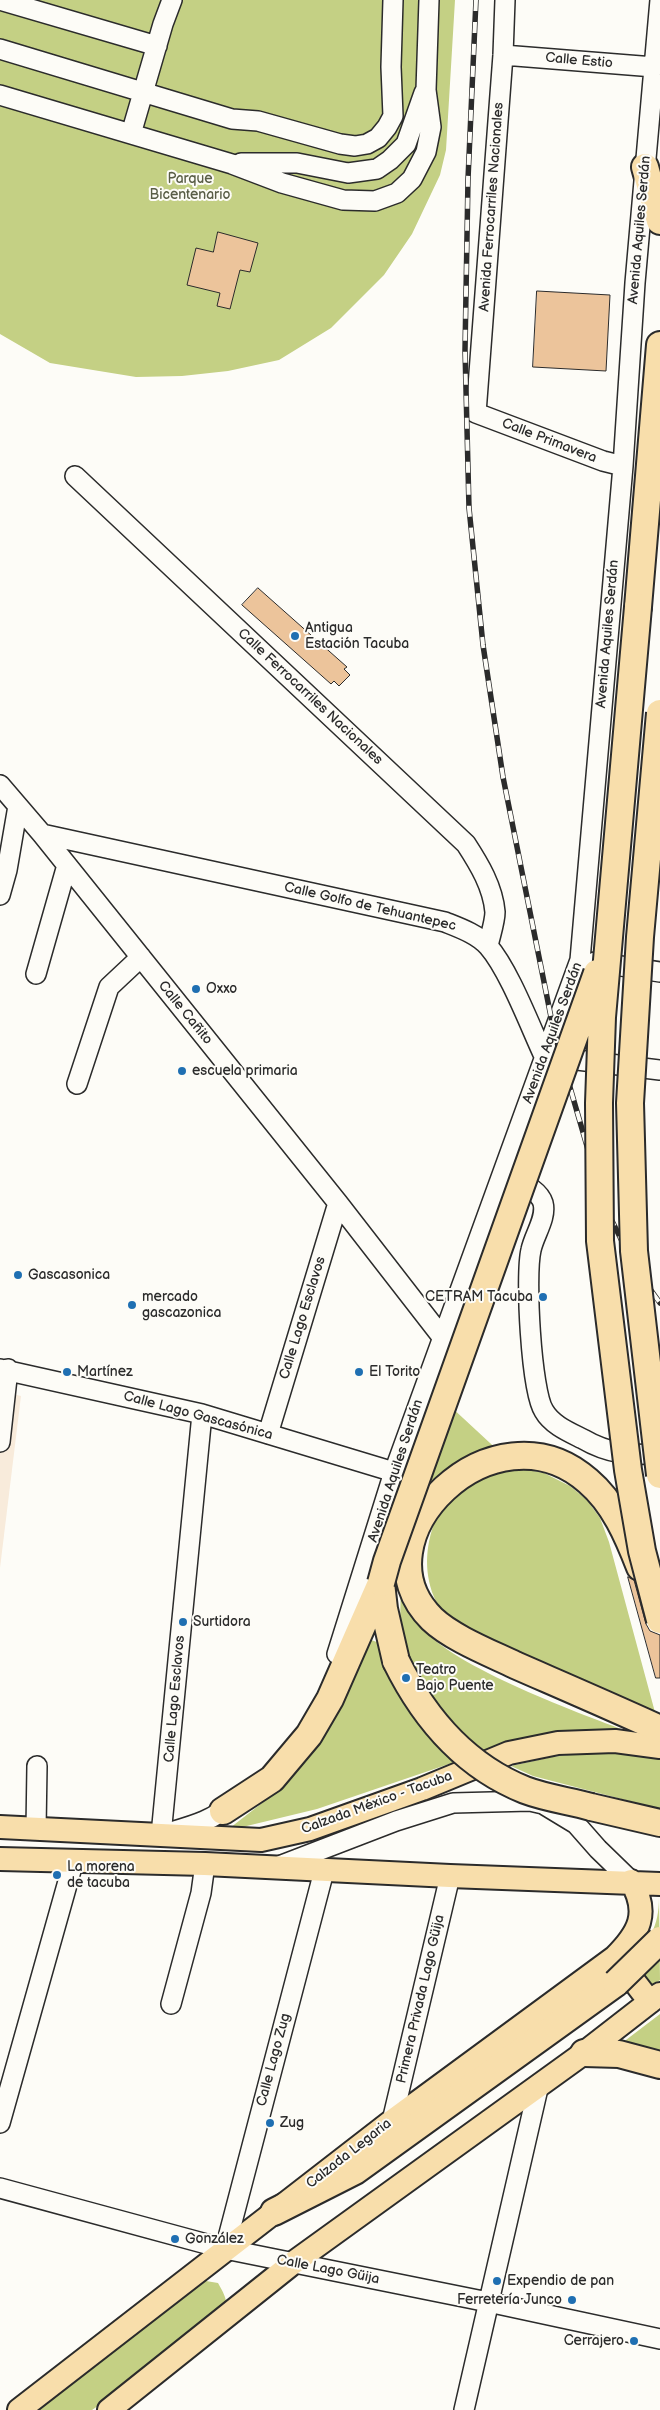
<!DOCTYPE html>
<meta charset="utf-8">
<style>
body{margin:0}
canvas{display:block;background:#fdfcf7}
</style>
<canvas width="660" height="2410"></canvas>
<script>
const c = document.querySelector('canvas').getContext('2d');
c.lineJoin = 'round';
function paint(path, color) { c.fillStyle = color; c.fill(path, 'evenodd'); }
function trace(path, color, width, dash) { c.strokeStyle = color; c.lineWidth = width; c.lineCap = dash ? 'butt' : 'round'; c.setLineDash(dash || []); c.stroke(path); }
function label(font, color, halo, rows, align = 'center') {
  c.font = font + ' "Balsamiq Sans",sans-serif'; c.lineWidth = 4; c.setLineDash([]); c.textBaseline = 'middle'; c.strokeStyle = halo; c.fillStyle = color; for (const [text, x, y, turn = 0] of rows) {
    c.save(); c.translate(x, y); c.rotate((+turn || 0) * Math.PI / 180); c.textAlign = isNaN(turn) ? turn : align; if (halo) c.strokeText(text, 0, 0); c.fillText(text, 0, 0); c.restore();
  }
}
const built = new Path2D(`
 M0,1391L21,1396L0,1568Z`);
const green = new Path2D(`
 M0,0H455L446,150L440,175L412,234L384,275L331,328L279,360L228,371L182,376L136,377L50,363L0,334Z
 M436,1393L517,1468L544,1473L570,1486L587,1500L600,1518L609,1542L656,1716C589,1688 511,1663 452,1621C446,1617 437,1604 434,1597C423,1570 426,1542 437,1516L396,1503Z
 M401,1576C406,1593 410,1611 421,1626C449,1666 586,1716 635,1734L490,1750L317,1809L226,1831L284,1786L320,1741L366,1638L382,1644L400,1629Z
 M599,1751L660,1754V1809L533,1776L511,1766L552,1757Z
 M659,1897L660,1980L649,1988L631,1962C649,1939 659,1928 659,1897Z
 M660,2014V2052L622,2043Z
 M206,2281L218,2283C229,2302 229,2306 217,2324L92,2410H26Z`);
const building = new Path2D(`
 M218,232L258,243L250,272L240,270L230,309L217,306L220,293L187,285L196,248L213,252Z
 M537,291L610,295L606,371L533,367Z
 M258,588L347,667L344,669L350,675L339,686L334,681L331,684L242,605Z
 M628,1577L634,1580L646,1624L650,1631L660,1635V1678H656Z`);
const minor = new Path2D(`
 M0,0L157,46
 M505,0L503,55L476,413L603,461L623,466
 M0,49L232,119L258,121L340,144L355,146L367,144L378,138L387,127L393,116L391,67L393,0
 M503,55L654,67
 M0,95L232,164L282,183L343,200L375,201L397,193L412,179L426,152L431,127L426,90L429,0
 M131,134L163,24L172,0
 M241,163H297L348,173L377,169L390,160L406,144L424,93
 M75,476L466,844C479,864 493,887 495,912C495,922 490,936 488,946
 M0,785L42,834L338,1203L442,1337
 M42,834L445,922C460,928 477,934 488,946C509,970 530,1026 544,1056L660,1070
 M0,895L7,870L18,806
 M595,962L660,972
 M36,974L67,865
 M77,1084L109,987L141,957
 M511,1177C522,1183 539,1190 543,1203C547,1218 534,1235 531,1250C525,1275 531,1391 544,1411C552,1425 569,1432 583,1439C605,1452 636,1459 660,1451
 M0,1369L202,1414L394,1472
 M202,1414L161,1835C187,1827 212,1822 232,1803
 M268,1434L338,1203
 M0,1442L8,1369
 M337,1654L394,1472L580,960L623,466L635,283L660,0
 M36,1829L37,1766
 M279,1866L396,1821L453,1803L530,1801L543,1804L576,1824L598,1849L631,1881
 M171,2004L201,1893L205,1864
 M392,2121L450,1876
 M0,2123L74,1860
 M0,2188L225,2249L488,2302L660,2339
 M225,2249L324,1871
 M464,2410L539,2084`);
const major = new Path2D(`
 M0,1827L261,1840L310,1829L422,1789L509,1753L558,1743L615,1741L660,1747
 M0,1859L205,1864L450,1876L660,1884
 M617,1959L650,2002
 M19,2410L392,2121L615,1957C639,1933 650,1913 631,1881
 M109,2410L293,2263L584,2053L660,1994`);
const highway = new Path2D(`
 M645,167L660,221
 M638,607L660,345
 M640,1567C628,1536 614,1503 588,1481C494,1398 351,1539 432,1619C452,1638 490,1653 515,1665C563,1686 612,1707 660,1729
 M381,1583L384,1609L396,1661
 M591,1807L660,1823
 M223,1811L272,1779L309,1735L330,1699L381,1583
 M584,2053L619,2054L660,2065
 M274,2212L355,2171L616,1983`);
const rail = new Path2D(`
 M476,0L468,179L465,350L469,508L483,645L503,777L554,1032L604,1205L637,1271L660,1303`);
const highwayBridge = new Path2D(`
 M638,607L602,1017L599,1103L600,1241L628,1470L642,1551L660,1620
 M660,713L640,937L630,1103L634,1251L660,1475
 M381,1583L387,1561L597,973
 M396,1661C424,1718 465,1766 525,1790C546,1798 570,1801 591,1807
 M616,1983L660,1940`);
const markers = [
 [295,636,5,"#1f6fb2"],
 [196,989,5,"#1f6fb2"],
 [182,1071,5,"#1f6fb2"],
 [18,1275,5,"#1f6fb2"],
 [543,1297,5,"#1f6fb2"],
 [132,1305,5,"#1f6fb2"],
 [67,1372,5,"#1f6fb2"],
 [359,1372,5,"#1f6fb2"],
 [183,1622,5,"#1f6fb2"],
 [406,1678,5,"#1f6fb2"],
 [57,1875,5,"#1f6fb2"],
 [270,2123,5,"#1f6fb2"],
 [175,2239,5,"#1f6fb2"],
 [497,2281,5,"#1f6fb2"],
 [572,2300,5,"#1f6fb2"],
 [634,2341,5,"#1f6fb2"]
];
const streetNames = [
 ["Calle Estio",579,61,5],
 ["Avenida Ferrocarriles Nacionales",492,207,-86],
 ["Avenida Aquiles Serdán",640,230,-85],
 ["Calle Primavera",549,441,21],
 ["Avenida Aquiles Serdán",608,634,-85],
 ["Calle Ferrocarriles Nacionales",310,697,43],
 ["Calle Golfo de Tehuantepec",370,907,13],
 ["Calle Cañito",185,1013,51],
 ["Avenida Aquiles Serdán",553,1033,-70],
 ["Calle Lago Esclavos",303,1318,-73],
 ["Calle Lago Gascasónica",198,1416,15],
 ["Avenida Aquiles Serdán",396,1471,-72],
 ["Calle Lago Esclavos",175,1699,-85],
 ["Calzada México - Tacuba",377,1803,-20],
 ["Primera Privada Lago Güija",421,1999,-77],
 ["Calle Lago Zug",274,2060,-75],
 ["Calzada Legaria",349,2154,-38],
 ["Calle Lago Güija",328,2270,11]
];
const parkNames = [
 ["Parque",190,179],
 ["Bicentenario",190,195]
];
const poiNames = [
 ["Antigua",305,628],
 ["Estación Tacuba",305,644],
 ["Oxxo",206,989],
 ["escuela primaria",192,1071],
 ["Gascasonica",28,1275],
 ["mercado",142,1297],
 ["gascazonica",142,1313],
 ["CETRAM Tacuba",533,1297,"right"],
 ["Martínez",77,1372],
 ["El Torito",369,1372],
 ["Surtidora",193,1622],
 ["Teatro",416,1670],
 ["Bajo Puente",416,1686],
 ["La morena",67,1867],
 ["de tacuba",67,1883],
 ["Zug",280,2123],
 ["González",185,2239],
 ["Expendio de pan",507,2281],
 ["Ferretería Junco",562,2300,"right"],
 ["Cerrajero",624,2341,"right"]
];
paint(built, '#f8ebdb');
paint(green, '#c4d084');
paint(building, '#ecc49b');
trace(building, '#2b2b2b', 1);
trace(minor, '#2b2b2b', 22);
trace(major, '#2b2b2b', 26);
trace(highway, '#2b2b2b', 30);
trace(minor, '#fdfcf7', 19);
trace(major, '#f8deab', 22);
trace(highway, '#f8deab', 26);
trace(rail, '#2b2b2b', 5.5);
trace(rail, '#fdfcf7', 4, [11]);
trace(highwayBridge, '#2b2b2b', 30, []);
trace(highwayBridge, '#f8deab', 26);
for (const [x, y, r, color] of markers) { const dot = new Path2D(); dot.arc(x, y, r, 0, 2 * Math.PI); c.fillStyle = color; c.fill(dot); trace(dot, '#fdfcf7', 2); }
label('14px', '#2b2b2b', '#fdfcf7', streetNames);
label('14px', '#595d46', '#fdfcf7', parkNames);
label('14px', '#2b2b2b', '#fdfcf7', poiNames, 'left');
</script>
